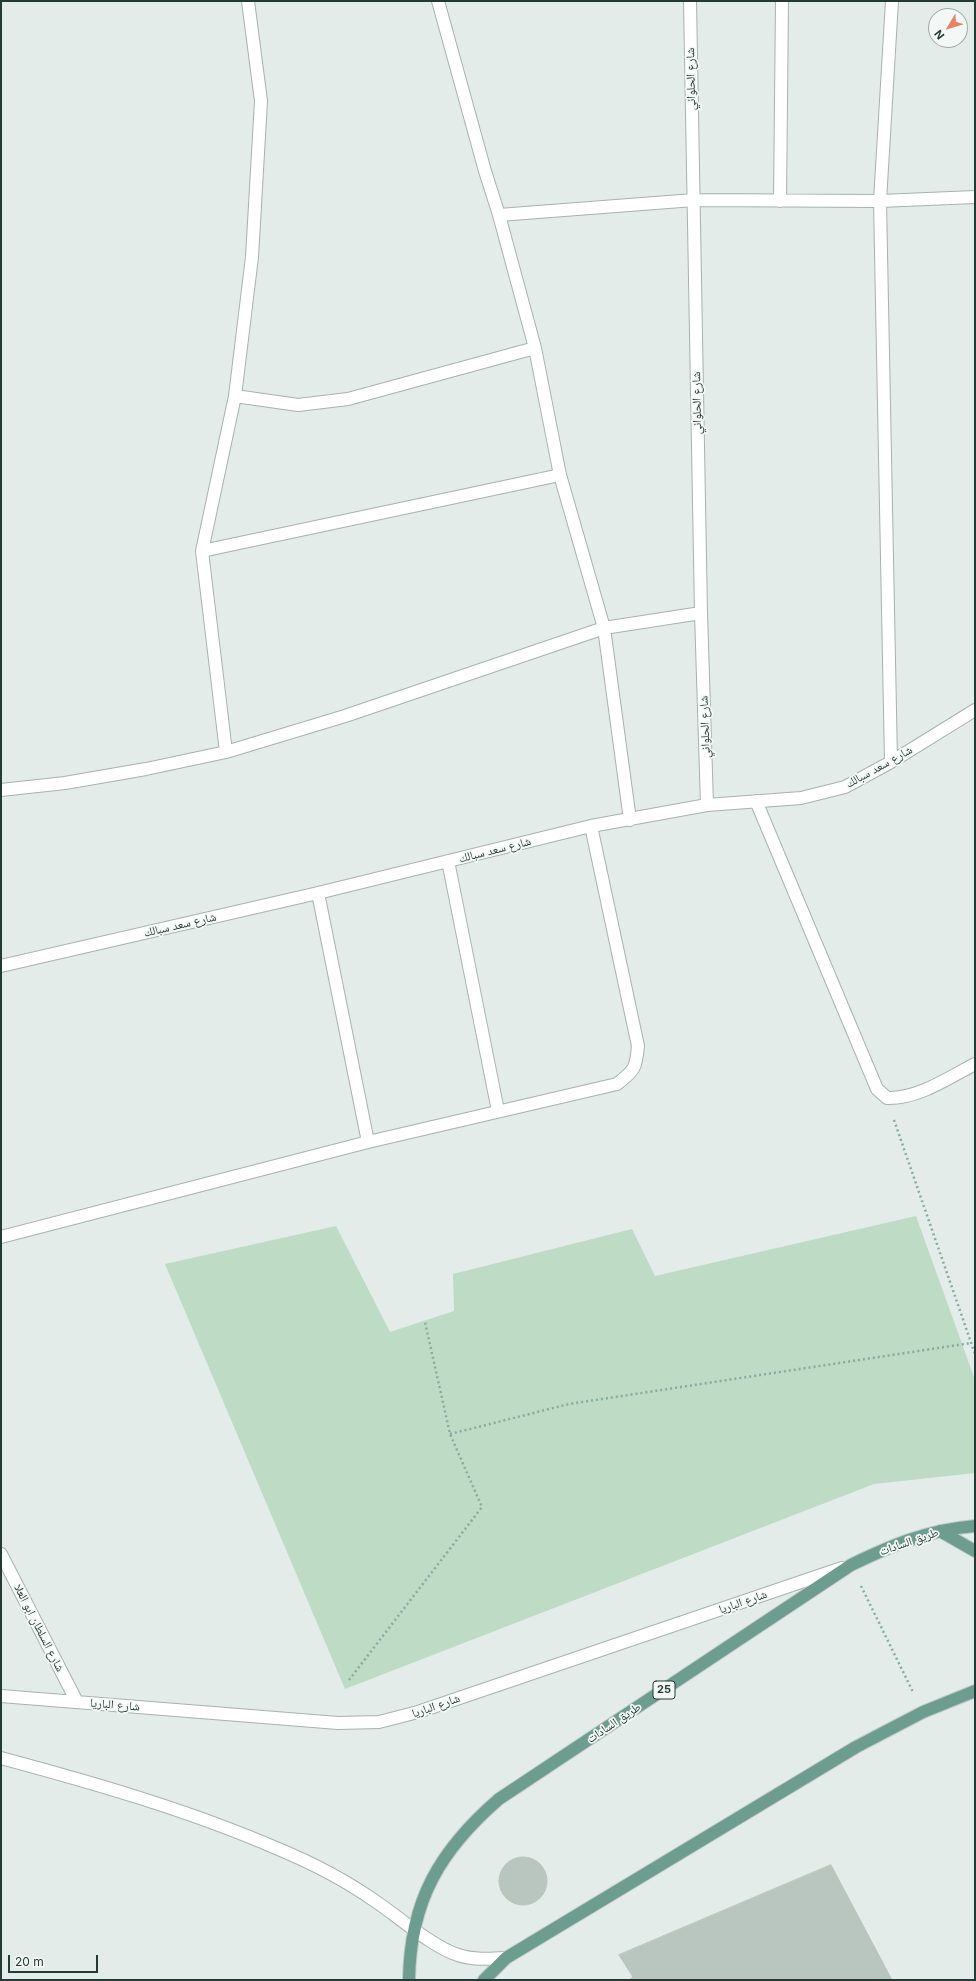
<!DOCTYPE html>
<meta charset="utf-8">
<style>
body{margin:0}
#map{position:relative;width:976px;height:1981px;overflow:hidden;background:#e3ece8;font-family:Inter,sans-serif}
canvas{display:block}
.frame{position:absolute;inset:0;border:2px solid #243b35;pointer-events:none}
.north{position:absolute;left:928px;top:8px;width:40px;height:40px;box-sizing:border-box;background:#f3f8f6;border:1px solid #a0aca9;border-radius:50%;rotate:232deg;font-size:11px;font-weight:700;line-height:16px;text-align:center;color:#243b35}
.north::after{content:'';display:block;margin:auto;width:14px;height:18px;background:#e58368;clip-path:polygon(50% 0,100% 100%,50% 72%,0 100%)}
.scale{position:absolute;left:8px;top:1955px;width:90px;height:18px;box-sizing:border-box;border:2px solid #243b35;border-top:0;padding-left:5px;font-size:12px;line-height:14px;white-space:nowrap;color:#243b35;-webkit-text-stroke:3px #f3f8f6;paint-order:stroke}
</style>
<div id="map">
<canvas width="976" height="1981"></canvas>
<div class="frame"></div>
<div class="north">N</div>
<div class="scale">20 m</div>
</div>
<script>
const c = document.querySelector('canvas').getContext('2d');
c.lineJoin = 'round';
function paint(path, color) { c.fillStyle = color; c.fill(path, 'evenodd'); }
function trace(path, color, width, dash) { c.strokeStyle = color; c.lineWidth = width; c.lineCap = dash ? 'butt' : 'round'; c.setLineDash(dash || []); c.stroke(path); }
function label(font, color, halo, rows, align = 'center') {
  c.font = font + ' Inter,"Noto Naskh Arabic",sans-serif'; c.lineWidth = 3.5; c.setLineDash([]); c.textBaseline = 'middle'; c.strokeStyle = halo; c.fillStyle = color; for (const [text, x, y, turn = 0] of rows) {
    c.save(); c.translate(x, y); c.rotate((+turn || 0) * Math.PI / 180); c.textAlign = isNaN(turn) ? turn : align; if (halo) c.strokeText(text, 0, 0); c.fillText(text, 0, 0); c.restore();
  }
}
const green = new Path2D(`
 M916,1216L975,1380V1473L874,1484L345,1689L165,1264L336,1226L390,1332L454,1311L453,1274L632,1229L655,1276Z`);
const building = new Path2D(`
 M499 1881a24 24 0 1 1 48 0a24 24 0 1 1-48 0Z
 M831,1865L892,1980H629L633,1977L619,1955Z`);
const path = new Path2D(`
 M894,1120L975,1354
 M450,1434L569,1404L971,1343
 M861,1586L913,1692
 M349,1680L482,1507L450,1434L425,1322`);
const minor = new Path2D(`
 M438,1L485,171L499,215L535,348L560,475L604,628L630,820
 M690,1L701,613L707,805
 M780,201L782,1
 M499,215L694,200L880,201L975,197
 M235,396L298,405L348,399L535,348
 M202,551L560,475
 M226,752L202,551L235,396L252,257L261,101L248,1
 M891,762L880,201L892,1
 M1,790L65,783L146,769L226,752L345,716L604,628L701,613
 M756,801L877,1089L887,1098C918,1099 948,1078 975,1064
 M448,861L498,1111
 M318,893L368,1142
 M1,966L318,893L591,826L707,805L801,798L845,787L891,762L975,710
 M1,1237L368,1142L617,1084C635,1070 636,1068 638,1046L591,826
 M1,1554L77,1702
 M1,1696L338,1723L379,1722L418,1712L842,1568
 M1,1758C94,1783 188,1810 276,1848C310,1862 345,1880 375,1901C399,1917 431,1946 458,1955C473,1960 490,1959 506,1958`);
const primary = new Path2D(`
 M940,1531L975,1551
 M409,1980C410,1901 440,1850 499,1799L851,1565C892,1545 928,1530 975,1526
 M484,1980L506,1958L856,1747L923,1712L975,1691`);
const shields = [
 [664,1690,22]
];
const shieldNames = [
 ["25",664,1690]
];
const streetNames = [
 ["شارع الحلواني",691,79,-91],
 ["شارع الحلواني",697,403,-91],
 ["شارع الحلواني",705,727,-92],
 ["شارع سعد سبالك",879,767,-29],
 ["شارع سعد سبالك",495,850,-14],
 ["شارع سعد سبالك",180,925,-13],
 ["طريق السادات",909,1542,-19],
 ["شارع الباريا",743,1602,-19],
 ["شارع السلطان ابو العلا",39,1628,63],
 ["شارع الباريا",115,1705,5],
 ["شارع الباريا",436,1706,-19],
 ["طريق السادات",614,1723,-34]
];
paint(green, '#bedbc5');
paint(building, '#b9c6c0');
trace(building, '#b6c5be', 1);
trace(minor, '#a6b3af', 14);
trace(primary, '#c2c8c6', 14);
trace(path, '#86ac9f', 2.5, [2, 3]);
trace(minor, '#fff', 12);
trace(primary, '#6c9d8f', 12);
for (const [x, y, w] of shields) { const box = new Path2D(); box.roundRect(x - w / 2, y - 9, w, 18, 3); c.fillStyle = '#f3f8f6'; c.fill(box); trace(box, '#243b35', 1); }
label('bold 11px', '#243b35', null, shieldNames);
label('12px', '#243b35', '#f3f8f6', streetNames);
</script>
